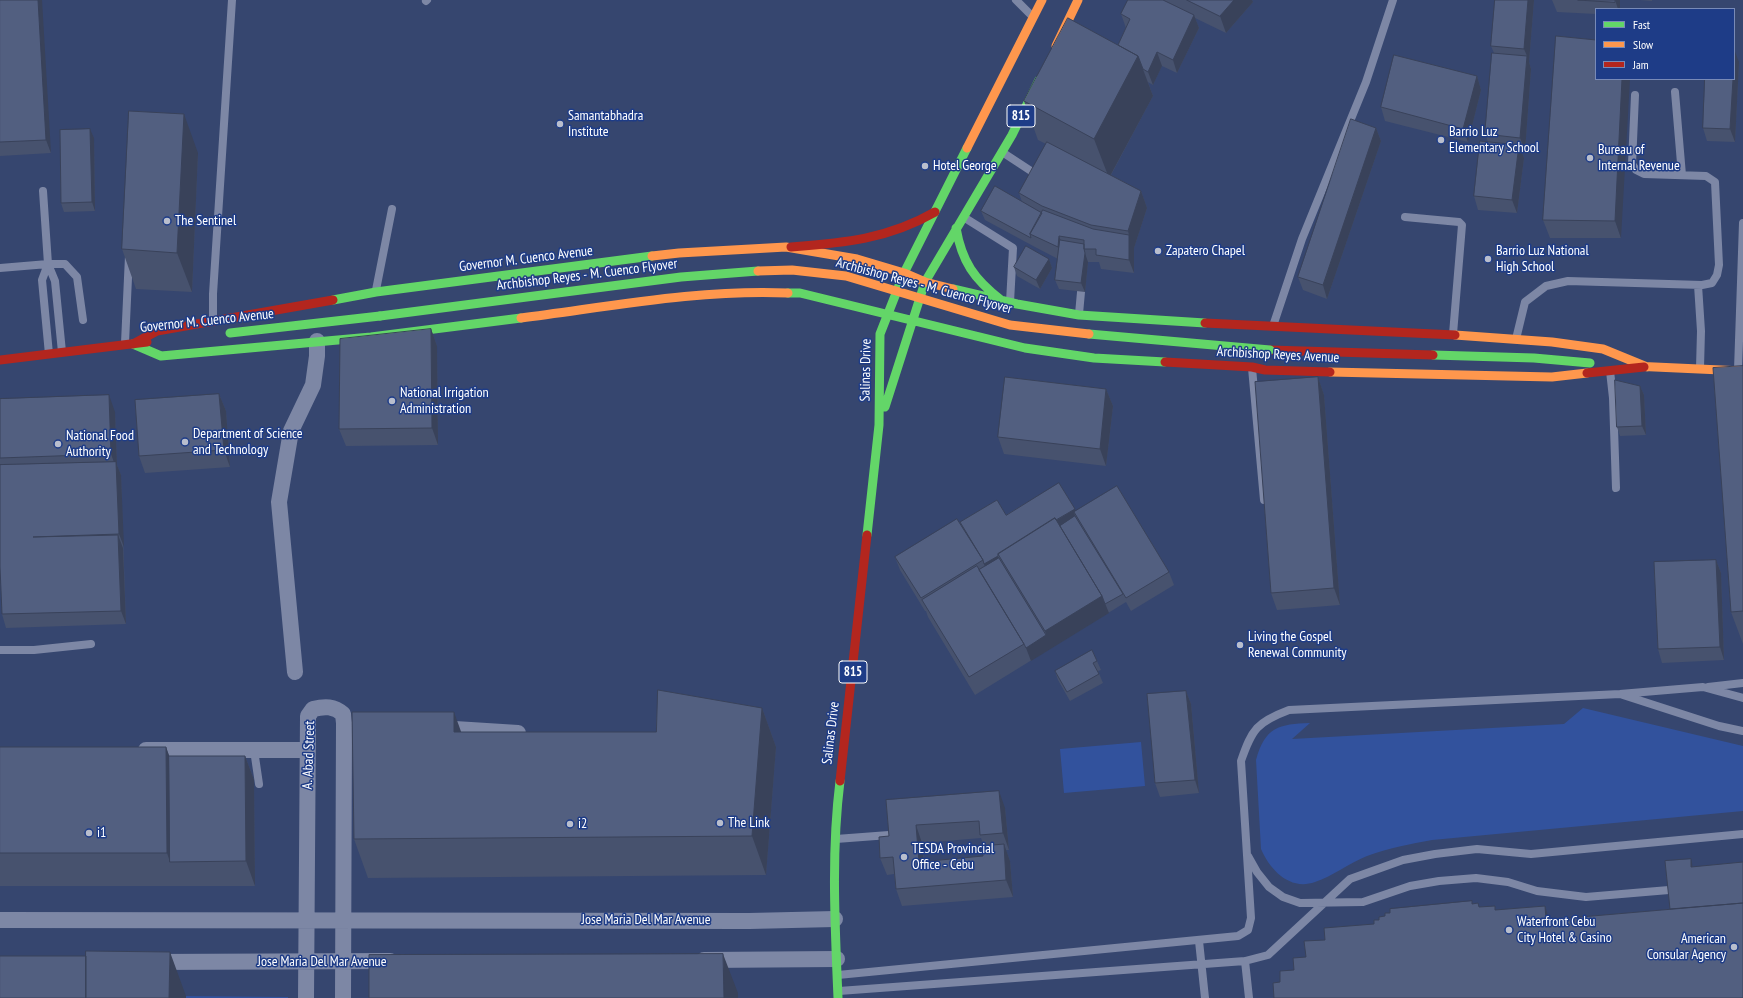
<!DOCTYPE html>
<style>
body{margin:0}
#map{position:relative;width:1743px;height:998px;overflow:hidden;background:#36466f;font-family:"PT Sans Narrow",sans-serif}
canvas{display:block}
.legend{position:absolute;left:1595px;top:8px;width:140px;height:72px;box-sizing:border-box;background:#1e3c87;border:1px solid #788ab7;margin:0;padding:5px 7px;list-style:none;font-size:12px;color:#fff}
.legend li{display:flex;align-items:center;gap:8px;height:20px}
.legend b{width:20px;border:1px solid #788ab7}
</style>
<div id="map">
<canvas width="1743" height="998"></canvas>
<ul class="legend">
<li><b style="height:5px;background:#63d668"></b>Fast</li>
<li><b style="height:5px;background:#ff974d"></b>Slow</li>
<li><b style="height:5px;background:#b3261e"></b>Jam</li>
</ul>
</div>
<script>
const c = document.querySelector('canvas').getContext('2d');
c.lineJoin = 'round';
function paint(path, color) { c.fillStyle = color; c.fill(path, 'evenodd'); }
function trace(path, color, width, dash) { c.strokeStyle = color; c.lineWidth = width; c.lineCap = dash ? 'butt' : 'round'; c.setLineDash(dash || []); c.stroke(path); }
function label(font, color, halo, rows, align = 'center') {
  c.font = font + ' "PT Sans Narrow",sans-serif'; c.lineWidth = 3; c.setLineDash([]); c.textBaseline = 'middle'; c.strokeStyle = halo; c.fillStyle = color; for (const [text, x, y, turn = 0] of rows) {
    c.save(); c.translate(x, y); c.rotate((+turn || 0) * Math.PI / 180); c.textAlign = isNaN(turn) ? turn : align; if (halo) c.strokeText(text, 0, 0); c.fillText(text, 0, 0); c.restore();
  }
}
const green = new Path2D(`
 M1583,708L1743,746V811L1432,840C1411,844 1388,848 1367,856C1349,863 1333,876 1315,882C1290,891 1270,870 1261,849L1256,760C1265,727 1279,724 1310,723L1292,739L1564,724Z
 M1141,742L1145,786L1064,793L1060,749Z
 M186,996L288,997V998H186Z`);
const lane = new Path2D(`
 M1016,0L1033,17
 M426,1L427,0
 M1675,92L1682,175
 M1002,152L1031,171L1037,179
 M43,191L48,264H65L77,277L83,320
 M1405,217L1459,222L1462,225L1453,334
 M965,218L1013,248L1010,302
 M48,264L42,280L49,354
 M48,264L55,281L62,352
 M0,268L48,264
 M1698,285L1701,331L1700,368
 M376,290L392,209
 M1079,314L1081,292
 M213,319V294L232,0
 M1273,326L1302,239L1366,82L1393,0
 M1516,339L1525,302L1546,286L1568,281L1702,285L1712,283L1717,275L1719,265L1715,182L1706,176L1644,174L1636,170L1632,164L1635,95
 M125,343L129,256
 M1252,368L1264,500
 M1738,370L1743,223
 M1610,371L1613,398L1616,488
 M0,650H34L91,644
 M1708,687L1743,683
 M1623,695L1719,726L1743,731
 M254,750L259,784
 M836,839L889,835
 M1248,856L1257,872L1269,887L1283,897L1300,903L1363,902L1410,886L1439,881L1476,878L1508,882L1537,891L1586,897L1669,890
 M1199,941L1205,998
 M1245,961L1249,998
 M838,975L1238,936L1248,930L1251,918L1241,761C1252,729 1257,722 1289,710L1620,694L1703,687L1743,698
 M839,991L1245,961L1268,955L1350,879L1403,860L1435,854L1477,849L1531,854L1743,834`);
const street = new Path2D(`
 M295,672L279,502L291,431L313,385L317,356V341
 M439,728L518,733
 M146,750H307
 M0,920L749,921L835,919
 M704,960L837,959
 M152,962L390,961
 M306,998L308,716L313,709C325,706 334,706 343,714L344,723L343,998`);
const fast = new Path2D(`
 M956,228C962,262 974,279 1001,300
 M953,289L1017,304L1079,315L1205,323
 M788,293H800L1025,348L1094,358L1165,362
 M333,300L376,292L652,256
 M230,333L380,316
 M133,344L161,356L371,337L521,318
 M1433,355L1534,358L1590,363
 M885,407L925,282L1012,135L1039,80
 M867,535L879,425L880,334L904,273L967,148
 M838,998C835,926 831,853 840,781`);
const slow = new Path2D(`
 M1056,46L1078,0
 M967,148L1042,0
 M652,256L679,253L786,247L857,259L904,273L925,282L953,289
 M521,318C608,307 700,289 788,293
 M1455,335L1552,342L1603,349L1647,367
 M1633,366L1743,371
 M1330,372L1552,377L1587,373`);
const jam = new Path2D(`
 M791,247C844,243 888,239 935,212
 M1205,323L1455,335
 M133,344L157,331L333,300
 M1270,350L1433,355
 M0,360L147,342
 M1165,362L1252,367L1265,370L1330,372
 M1587,373L1644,367
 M840,781L867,535`);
const fastBridge = new Path2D(`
 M380,316L681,277L758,271
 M1089,334L1270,350`);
const slowBridge = new Path2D(`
 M758,271L792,270L846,276L1010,325L1089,334`);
const wall = new Path2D(`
 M0,0L51,153L0,156Z
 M1128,0H1252L1253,2L1226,33L1195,18L1199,28L1177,73L1162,66L1153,85L1148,82L1153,96L1111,175L1141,191L1147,208L1134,248V273L1101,269L1099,262H1088L1085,292L1059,289L1055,280L1058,259L1035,247L985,220L981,211L1022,202L1019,193L1046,144L1038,140L1024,101L1118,45L1126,28L1121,14Z
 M1495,0H1534L1529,62L1531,69L1525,151L1521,150L1524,158L1517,213L1478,210L1474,196L1488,142L1485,134L1494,53L1491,46Z
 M1552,0H1620V9H1596V14L1557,12Z
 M1640,0H1652V1Z
 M1556,36L1621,238H1550L1543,220Z
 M1739,62L1735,142L1707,141L1703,128Z
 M1477,76L1481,90L1468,142L1385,121L1381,107Z
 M1376,128L1381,141L1327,299L1303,290L1298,277Z
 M94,138L95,211L64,212L61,203Z
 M198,153L192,292L136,289L122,249Z
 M1049,259L1052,268L1040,289L1017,276L1014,267Z
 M431,329L437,346L438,445L346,446L339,429Z
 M1743,366V644L1731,612Z
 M1318,377L1324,395L1340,605L1277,610L1271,593Z
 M1640,386L1644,395L1646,435L1620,436L1617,427Z
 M1106,389L1113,406L1106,466L1004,454L998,437Z
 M219,394L226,411L230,467L145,473L139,456Z
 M0,399L115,412L117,465L121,475L126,624L6,628L2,614L0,567Z
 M1076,511L1169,572L1174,585L1131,611L1126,602L975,695L928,617L926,611H925L900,570L895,557L960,522L1006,515Z
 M1716,560L1721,573L1724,660L1662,663L1658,649Z
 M1097,661L1101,670L1098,671L1103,683L1070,701L1058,680L1055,671Z
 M1186,691L1191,704L1199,793L1160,797L1155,783Z
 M762,708L776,747L766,875L368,878L354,839L461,732H656Z
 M0,747H166L169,756H245L254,780L255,886H0Z
 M886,800L1005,808L1009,850H1006L1010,861L1013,897L902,906L896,889L894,874L887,875L880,858L889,836ZM981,838L984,846L983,856L924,861L922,843Z`);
const shadedWall = new Path2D(`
 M38,0H42L51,153L46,140Z
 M1234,0H1252L1253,2L1226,33L1220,16Z
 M1528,0H1534L1529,62L1531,69L1525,151L1520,138L1527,56L1524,49Z
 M1615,0H1620V9H1618Z
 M1194,15L1199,28L1177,73L1173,60Z
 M1734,49L1739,62L1735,142L1730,129L1733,79H1734Z
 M1157,52L1162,66L1153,85L1148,72Z
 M1138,56L1153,96L1109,178L1094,139Z
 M1477,76L1481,90L1468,142L1463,129Z
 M1622,79H1630L1621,238L1615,221Z
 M184,114L198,153L192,292L177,253Z
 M1376,128L1381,141L1327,299L1323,285Z
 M90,129L94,138L95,211L92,202Z
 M1519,145L1524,158L1517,213L1512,200Z
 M1141,191L1147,208L1134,248V273L1129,260V235L1128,231Z
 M1059,236L1064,249L1062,261L1058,247Z
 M1085,253L1088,262L1085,292L1081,283Z
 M1049,259L1052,268L1040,289L1036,280Z
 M431,329L437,346L438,445L432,428Z
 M1318,377L1324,395L1340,605L1334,588Z
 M1640,386L1644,395L1646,435L1642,426Z
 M1106,389L1113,406L1106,466L1100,449Z
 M219,394L226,411L230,467L224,450Z
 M109,395L115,412L117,465L121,475L124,547L119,534L116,468L111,454Z
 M1075,509L1078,518L1074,512L1076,519L999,556Z
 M118,535L123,548L126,624L121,611Z
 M998,556L1002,565L987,573L984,564Z
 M1716,560L1721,573L1724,660L1720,647Z
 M1102,596L1109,613L1031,661L1026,648L1046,635L1045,631Z
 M1186,691L1191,704L1199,793L1195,780Z
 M762,708L776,747L766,875L752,836Z
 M454,712L468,751L454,732Z
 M166,747L178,780L170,862L167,853Z
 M245,756L254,780L255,886L246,861Z
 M999,791L1005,808L1009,850L1003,833Z
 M916,825L922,843L925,879L919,862Z
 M1004,844L1010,861L1013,897L1006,880Z
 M1691,859L1692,863L1693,871L1691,867Z
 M1545,906L1548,915L1549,929L1546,920Z
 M170,952L186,996V998H169Z
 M723,954L738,993V998H724Z`);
const building = new Path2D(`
 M0,0H38L46,140L0,142Z
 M1128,0H1163L1194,15L1173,60L1157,52L1148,72L1143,69L1138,56L1118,45L1130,19L1121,14Z
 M1187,0H1234L1220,16Z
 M1495,0H1528L1524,49L1491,46Z
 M1578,0H1615V2Z
 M1068,18L1138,56L1094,139L1024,101Z
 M1556,36L1596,40V79H1622L1615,221L1543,220Z
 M1492,53L1527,56L1520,138L1485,134Z
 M1394,55L1477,76L1463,129L1381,107Z
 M1705,79H1733L1730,129L1703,128Z
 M129,111L184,114L177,253L122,249Z
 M1351,119L1376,128L1323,285L1298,277Z
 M90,129L92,202L61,203L60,130Z
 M1480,141L1519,145L1512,200L1474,196Z
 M1047,142L1141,191L1128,231L1091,225L1042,206L1019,193Z
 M995,186L1042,213L1030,234L1031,238L981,211Z
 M1043,210L1093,229L1129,235V260L1096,255V249H1084V240L1059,236L1058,247L1030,234Z
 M1060,240L1084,244V249L1085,253L1081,283L1055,280Z
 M1026,246L1049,259L1036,280L1014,267Z
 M431,329L432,428L339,429L340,339Z
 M1743,366V611L1731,612L1713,368Z
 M1005,377L1106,389L1100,449L998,437Z
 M1318,377L1334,588L1271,593L1255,382Z
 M1615,380L1640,386L1642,426L1617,427Z
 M219,394L224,450L139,456L135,400Z
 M109,395L111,454L0,458V399Z
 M116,462L119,534L33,537L118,535L121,611L2,614L0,567V465Z
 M1059,483L1075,509L1056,520L1055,518L998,554V556L984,564L983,560L960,522L997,500L1006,515Z
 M1117,486L1169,572L1126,598L1074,512Z
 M1075,516L1123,594L1105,604L1102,596L1060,526Z
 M1055,518L1102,596L1045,631L998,554Z
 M957,519L983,560L921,598L895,557Z
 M999,558L1046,635L1026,648L1024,644L979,570Z
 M1716,560L1720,647L1658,649L1654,562Z
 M977,566L1024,644L969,677L922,600Z
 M1092,650L1097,661L1093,663L1099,674L1067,692L1055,671Z
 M658,690L762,708L752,836L354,839L352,712H454V732H656Z
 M1186,691L1195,780L1155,783L1147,694Z
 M0,747H166L167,853H0Z
 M169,756H245L246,861L170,862Z
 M999,791L1003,833L980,835L979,821L916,825L919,862L983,856L982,846L1004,844L1006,880L896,889L893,857L880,858L879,837L889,836L886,800Z
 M1691,859V867L1743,862V903L1670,909L1665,861Z
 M1472,901V904L1478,903L1479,907L1495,906V910L1545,906L1546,920L1743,903V998H1274L1273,983L1280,982V971L1294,970L1293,958L1306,957L1304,941L1325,940L1324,928L1374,924V920H1379V917L1385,916V913H1390V909Z
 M86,951L170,952L169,998H86Z
 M723,954L724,998H369V955Z
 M0,956H86V998H0Z`);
const markers = [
 [560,124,4,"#b9becd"],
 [1441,140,4,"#b9becd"],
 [1590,158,4,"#b9becd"],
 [925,166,4,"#b9becd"],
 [167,221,4,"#b9becd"],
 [1158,251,4,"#b9becd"],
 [1488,259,4,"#b9becd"],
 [392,401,4,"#b9becd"],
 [185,442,4,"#b9becd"],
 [58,444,4,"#b9becd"],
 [1240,645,4,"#b9becd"],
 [720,823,4,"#b9becd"],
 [570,824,4,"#b9becd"],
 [89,833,4,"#b9becd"],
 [904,857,4,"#b9becd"],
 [1509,930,4,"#b9becd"],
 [1734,947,4,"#b9becd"]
];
const shields = [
 [1021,116,28],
 [853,672,28]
];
const shieldNames = [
 ["815",1021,116],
 ["815",853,672]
];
const poiNames = [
 ["Samantabhadra",568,116],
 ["Institute",568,132],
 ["Barrio Luz",1449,132],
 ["Elementary School",1449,148],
 ["Bureau of",1598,150],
 ["Internal Revenue",1598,166],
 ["Hotel George",933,166],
 ["The Sentinel",175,221],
 ["Zapatero Chapel",1166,251],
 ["Barrio Luz National",1496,251],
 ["High School",1496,267],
 ["National Irrigation",400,393],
 ["Administration",400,409],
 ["Department of Science",193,434],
 ["and Technology",193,450],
 ["National Food",66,436],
 ["Authority",66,452],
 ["Living the Gospel",1248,637],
 ["Renewal Community",1248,653],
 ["The Link",728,823],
 ["i2",578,824],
 ["i1",97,833],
 ["TESDA Provincial",912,849],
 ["Office - Cebu",912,865],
 ["Waterfront Cebu",1517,922],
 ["City Hotel & Casino",1517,938],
 ["American",1726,939,"right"],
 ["Consular Agency",1726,955,"right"]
];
const streetNames = [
 ["Governor M. Cuenco Avenue",526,259,-7],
 ["Archbishop Reyes - M. Cuenco Flyover",587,275,-7],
 ["Archbishop Reyes - M. Cuenco Flyover",924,286,15],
 ["Governor M. Cuenco Avenue",207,321,-6],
 ["Archbishop Reyes Avenue",1278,355,3],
 ["Salinas Drive",866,370,-89],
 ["Salinas Drive",831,733,-83],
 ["A. Abad Street",309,755,-88],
 ["Jose Maria Del Mar Avenue",646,920],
 ["Jose Maria Del Mar Avenue",322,962]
];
paint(green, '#32529d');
trace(lane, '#7d87a5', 8);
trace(street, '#7d87a5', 16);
trace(fast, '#63d668', 9);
trace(slow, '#ff974d', 9);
trace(jam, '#b3261e', 9);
trace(fastBridge, '#63d668', 9);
trace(slowBridge, '#ff974d', 9);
paint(wall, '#47526e');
paint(shadedWall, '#39425a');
paint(building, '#525f80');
trace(building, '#39425a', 1);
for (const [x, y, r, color] of markers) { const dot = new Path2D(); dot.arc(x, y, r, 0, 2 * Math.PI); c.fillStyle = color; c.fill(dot); trace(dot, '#1e3c87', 1.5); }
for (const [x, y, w] of shields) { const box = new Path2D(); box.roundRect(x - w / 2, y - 11, w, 22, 3); c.fillStyle = '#1e3c87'; c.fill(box); trace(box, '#fff', 1); }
label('bold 13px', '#fff', null, shieldNames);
label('14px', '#fff', '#1e3c87', poiNames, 'left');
label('14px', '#fff', '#1e3c87', streetNames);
</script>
